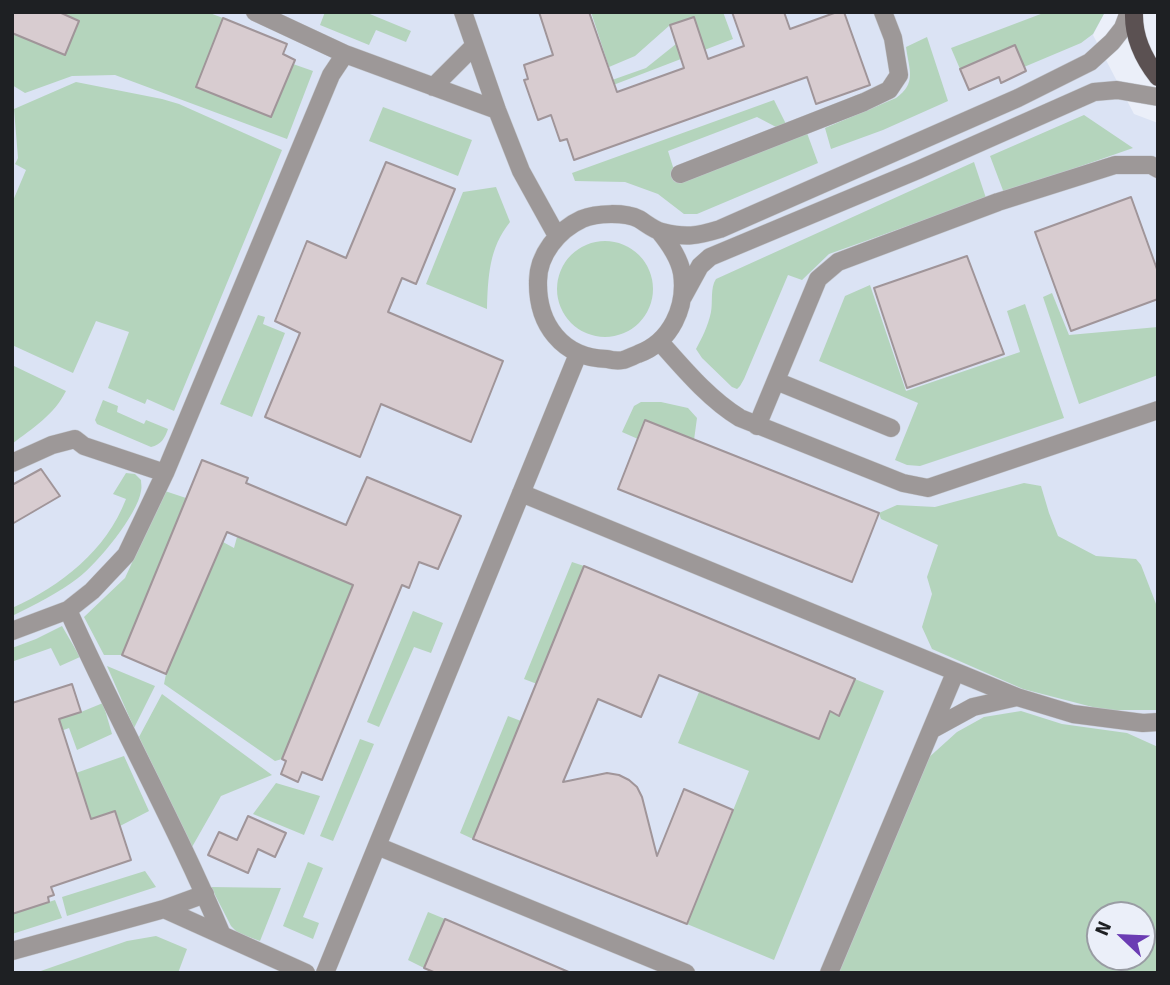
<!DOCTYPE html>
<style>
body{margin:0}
#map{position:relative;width:1170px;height:985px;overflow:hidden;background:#ebeff9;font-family:Signika,sans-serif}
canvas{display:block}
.frame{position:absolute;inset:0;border:14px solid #1e2023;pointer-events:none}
.north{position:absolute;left:1086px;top:901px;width:70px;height:70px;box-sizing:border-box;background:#ebeff9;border:2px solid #999ca3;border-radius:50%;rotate:293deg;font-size:19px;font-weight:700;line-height:28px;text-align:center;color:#1e2023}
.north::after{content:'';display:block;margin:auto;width:24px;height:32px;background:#6b3cb3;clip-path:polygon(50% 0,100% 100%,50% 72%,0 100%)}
</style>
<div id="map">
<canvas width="1170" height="985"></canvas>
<div class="frame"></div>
<div class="north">N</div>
</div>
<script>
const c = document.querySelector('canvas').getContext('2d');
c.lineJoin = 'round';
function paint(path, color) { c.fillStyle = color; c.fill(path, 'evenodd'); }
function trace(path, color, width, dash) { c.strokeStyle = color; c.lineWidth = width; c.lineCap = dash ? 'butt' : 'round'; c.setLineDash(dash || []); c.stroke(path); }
const built = new Path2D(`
 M12,12H1105L1093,35L1134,114L1158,123V973H12ZM1100,915H1142V957H1100Z`);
const green = new Path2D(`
 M12,12H207L223,18L196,87L269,116L293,64L313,71L287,139L115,75L72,76L25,93L12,85Z
 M325,12H365L411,31L406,42L376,30L369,45L320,25Z
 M591,12H723L733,39L569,102L564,97L646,68L676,44L700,36L694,17L670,25L635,56L609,67Z
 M1046,12H1105L1093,34L1081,43L1024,67L1015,45L960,69L951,48Z
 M927,37L948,101L883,130L831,149L825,128L896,98C917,83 909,70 906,47Z
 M76,82L162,99L179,104L282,150L174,411L147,399L145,404L108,388L129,332L96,321L73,373L12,345V203L26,170L15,164L18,158L14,109Z
 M774,100L786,124L776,127L757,117L668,151L678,183L807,133L818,163L697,214H684L658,194L625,182L575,181L572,173Z
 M383,107L472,140L458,176L369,141Z
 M1084,115L1133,148L1004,193L990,156Z
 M974,162L986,198L829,254L802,280L788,275L744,379L740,386L737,389L732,387L702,358L696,349C702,338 708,326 711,312C713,302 710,288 716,279Z
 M496,187L510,222C489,248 488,277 487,309L426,284L463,192Z
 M557 289a48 48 0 1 1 96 0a48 48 0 1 1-96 0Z
 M870,285L906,391L1020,352L1007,311L1025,304L1064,418L920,466L907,465L895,460L918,403L819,361L845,296Z
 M1052,293L1069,335L1158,327V375L1079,404L1043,297Z
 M258,315L265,317L263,324L285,333L252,417L220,404Z
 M12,365L66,391C54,415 33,428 12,444Z
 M103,400L118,406L117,412L144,424L146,420L168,429C165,438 161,445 151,447L97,424L95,420Z
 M641,402H661L688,408L697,418L694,440L638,439L622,432L634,406Z
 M126,473L135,474L141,480C141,483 142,487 141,491C138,514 97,564 78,578C60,592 33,606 12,616V608C61,586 106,551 126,499L113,494Z
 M1024,483L1041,486L1049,513L1058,536L1096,556L1136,559L1141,565L1158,609V710H1104L1023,689L932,649L922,627L932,594L927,577L938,545L881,519L879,513L897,505L935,507Z
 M165,491L186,498L122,655H104L84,617L125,578Z
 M237,537L341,580L358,574L282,759L275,761L164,684L166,674L223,542L234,548Z
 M572,562L584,566L537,684L524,679Z
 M413,611L443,623L431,653L414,647L379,727L367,722Z
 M62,626L80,657L60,666L51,648L14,661L12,665V648L36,639Z
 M107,666L155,686L134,728Z
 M855,679L884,691L774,960L687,924L749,771L678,743L699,692L818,739L830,711L839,716Z
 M162,694L272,775L221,796L192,847L139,737Z
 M103,703L112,734L77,750L69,728L36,740L12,729L81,712Z
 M1021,711L1062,724L1127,733L1158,747V973H838L926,760L957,732L984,717ZM1100,915H1142V957H1100Z
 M508,716L521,721L473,839L460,833Z
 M360,739L374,744L333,841L320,836Z
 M124,756L149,811L120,826L48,834L80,787L76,773Z
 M276,783L320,796L304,835L253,814Z
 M308,862L323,868L303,917L319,923L313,939L283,926Z
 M145,871L156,887L67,916L62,897Z
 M211,887L281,888L260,941L238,933L231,926Z
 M55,900L62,918L12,934V914Z
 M428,912L445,919L424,968L408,960Z
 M156,936L187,949L178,973H35L127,941Z`);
const building = new Path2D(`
 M12,12H59L79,21L65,55L12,33Z
 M539,12H589L617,92L684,68L670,25L694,17L708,59L744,46L732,12H784L790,29L837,12H844L870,85L816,104L807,77L574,160L567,139L560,141L551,115L538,120L524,80L528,79L524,65L553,55Z
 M223,18L287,44L283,54L295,60L271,117L196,87Z
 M1015,45L1026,71L1001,83L999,77L969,90L960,69Z
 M386,162L455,189L416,284L402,278L388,312L503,361L471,442L381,404L360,457L265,417L300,333L275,321L307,241L346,258Z
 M1131,197L1158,272V299L1071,331L1035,232Z
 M967,256L1004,354L907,388L874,288Z
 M645,420L879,513L852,582L618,489Z
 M202,460L248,478L246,483L346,525L367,477L461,516L438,569L419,562L409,588L402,585L322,780L302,772L298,782L281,774L286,761L282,759L353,585L227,532L166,674L122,655Z
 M41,469L60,496L12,524V485Z
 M584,566L855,679L839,716L830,711L819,739L659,675L641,717L598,699L563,782L607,773L619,775L629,780L637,787L642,797L657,856L684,789L733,810L687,924L473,839Z
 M72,684L81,712L59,719L91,819L115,811L131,860L51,887L54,895L48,897L49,902L12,914V703Z
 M248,816L286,833L275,857L258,849L248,873L208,855L219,832L237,840Z
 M445,919L571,973H436L424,968Z`);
const minor = new Path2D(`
 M255,12L345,54L497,110
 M463,12L497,110L521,171L557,236
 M433,87L474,46
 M680,174L864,102L889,90L899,75L893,38L883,12
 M659,231C669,243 679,257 682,273C687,307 671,342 638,354C633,356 627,359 623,360C618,361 611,360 607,359C562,358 537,324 538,281C538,255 558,230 582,219C596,213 625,212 639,219C647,224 654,230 662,232C686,238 697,236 720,229L1018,98L1090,62L1112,42L1123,28L1129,12
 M683,297L700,266L710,257L918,170L1094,92L1117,90L1158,97
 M660,342C684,369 709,399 740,418L903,483L928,488L1158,410
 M776,381L891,428
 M757,426L818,279L838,262L998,202L1115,165H1151L1158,169
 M12,463L52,445L75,439L84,446L165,473
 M521,493L1017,697L1073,714L1143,723L1158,722
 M68,610C117,720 176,825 222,935
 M12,631L68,610L92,591L126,555L165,473L331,75L345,54
 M931,730L973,707L1017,697
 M377,846L686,973
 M164,909L205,894
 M12,951L164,909L306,973
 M325,973L578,354
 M829,973L955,673`);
const major = new Path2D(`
 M1134,12C1133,37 1143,58 1158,77`);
paint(built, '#dbe3f4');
paint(green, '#b4d4bc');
paint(building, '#d8ccd0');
trace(building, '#a09599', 2);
trace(minor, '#c6cad2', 19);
trace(major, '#c6cad2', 19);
trace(minor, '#9d9898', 18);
trace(major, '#5b5152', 18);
</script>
